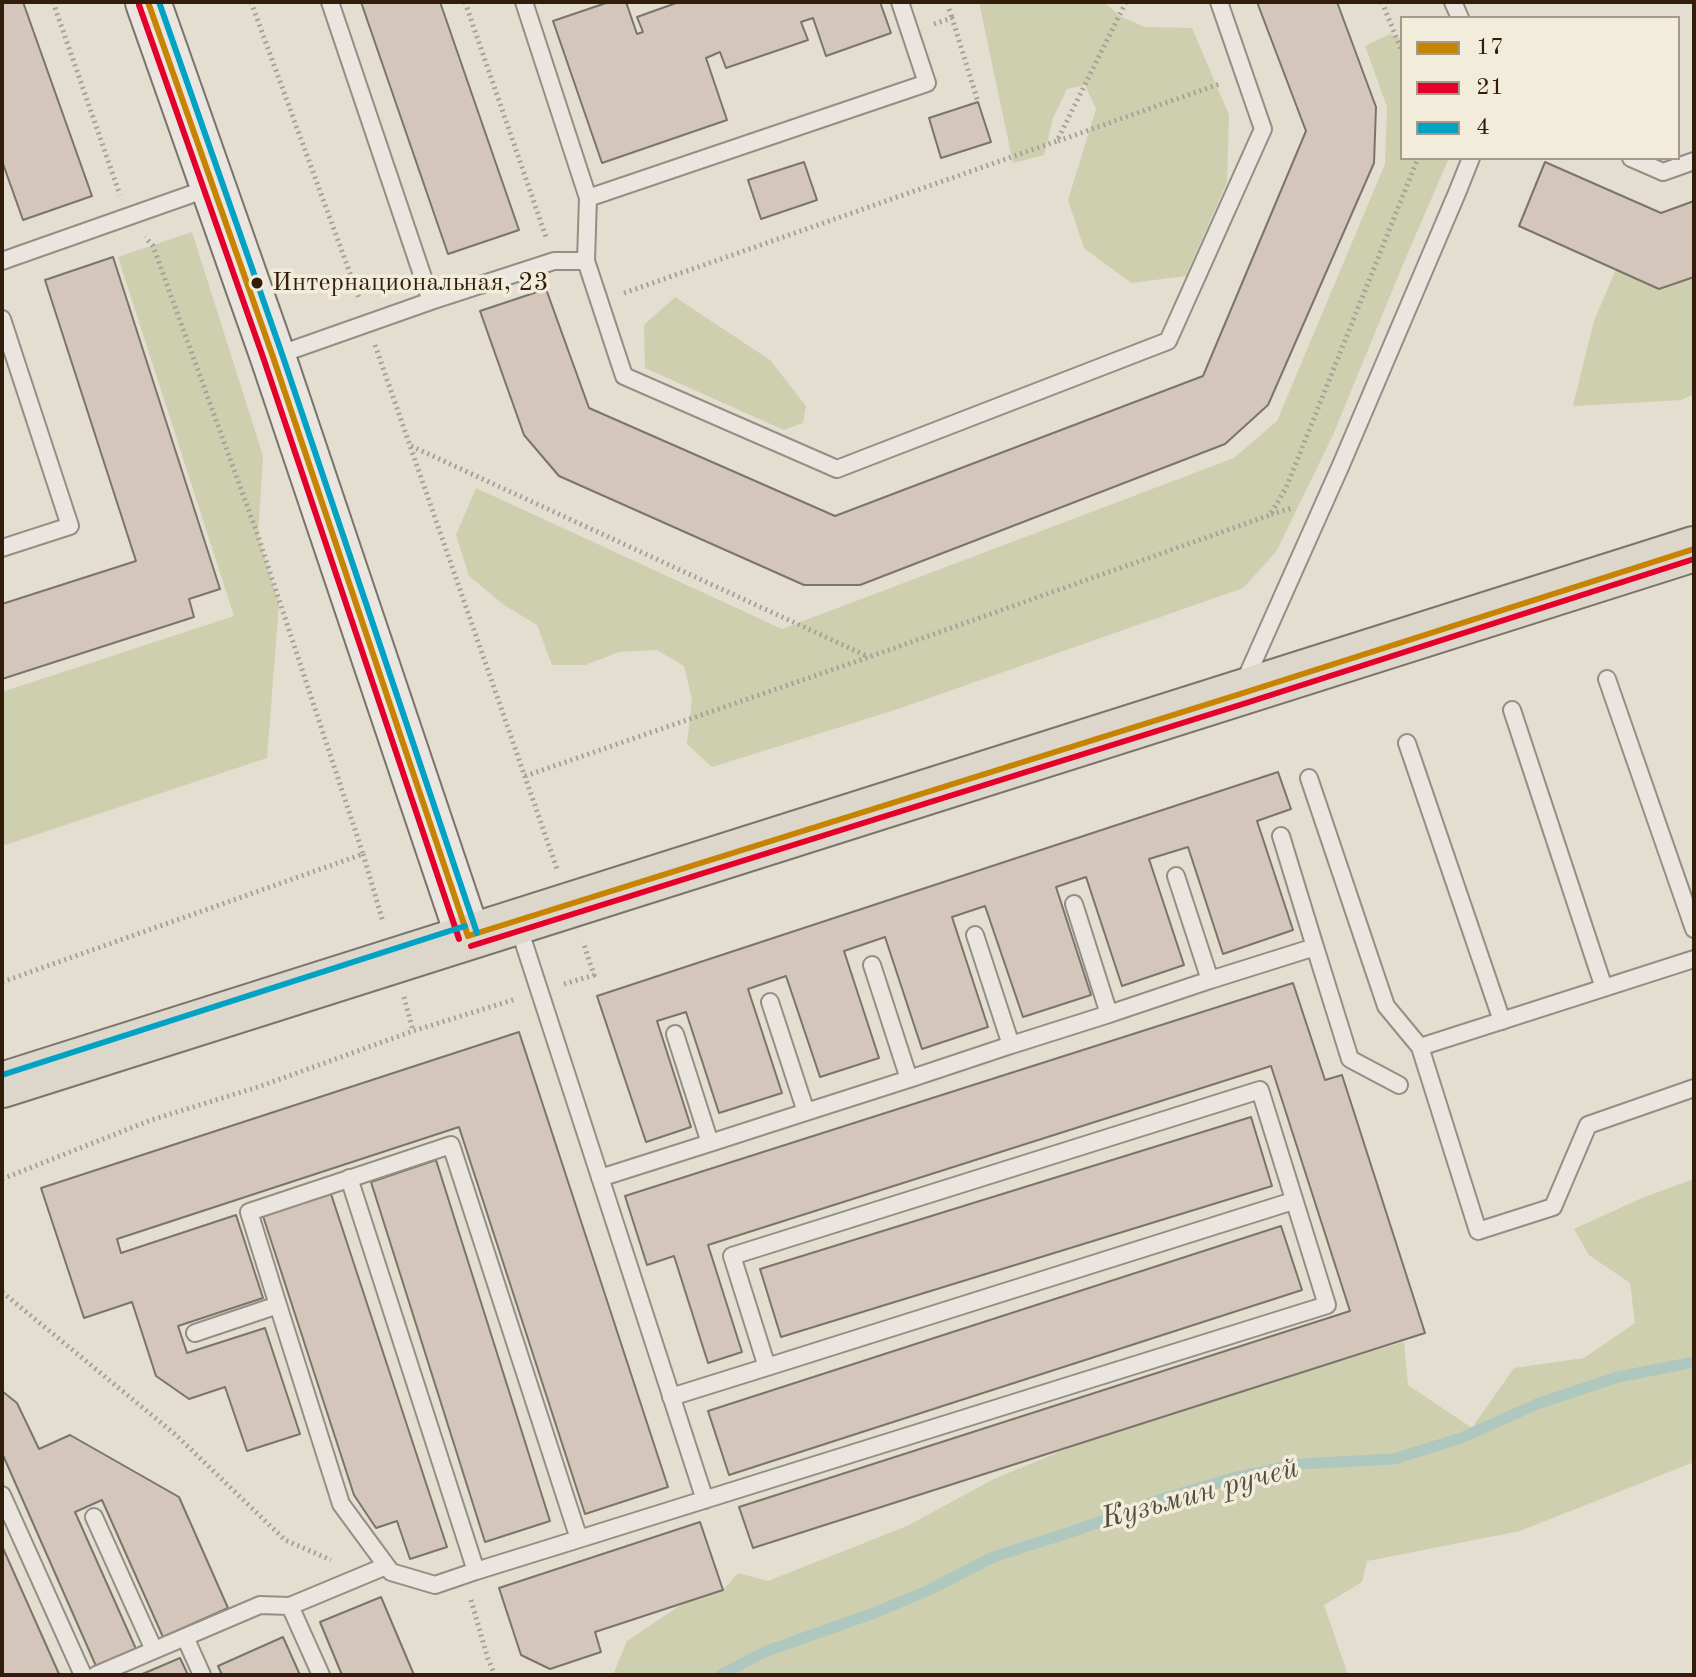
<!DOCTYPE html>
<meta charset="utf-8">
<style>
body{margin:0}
#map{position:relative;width:1696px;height:1677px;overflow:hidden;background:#e3ded0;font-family:"Old Standard TT",serif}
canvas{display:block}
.frame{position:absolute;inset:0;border:4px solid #321c0a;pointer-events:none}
.legend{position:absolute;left:1400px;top:16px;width:280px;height:144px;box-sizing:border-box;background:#f2ecdb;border:2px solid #a59987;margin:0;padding:10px 14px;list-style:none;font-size:24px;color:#321c0a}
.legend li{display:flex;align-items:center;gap:16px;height:40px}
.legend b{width:40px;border:2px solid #a59987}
</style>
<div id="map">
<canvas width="1696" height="1677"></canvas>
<div class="frame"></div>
<ul class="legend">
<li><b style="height:10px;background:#c68402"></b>17</li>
<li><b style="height:10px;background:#e4002b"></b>21</li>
<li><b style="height:10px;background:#02a2c4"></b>4</li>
</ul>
</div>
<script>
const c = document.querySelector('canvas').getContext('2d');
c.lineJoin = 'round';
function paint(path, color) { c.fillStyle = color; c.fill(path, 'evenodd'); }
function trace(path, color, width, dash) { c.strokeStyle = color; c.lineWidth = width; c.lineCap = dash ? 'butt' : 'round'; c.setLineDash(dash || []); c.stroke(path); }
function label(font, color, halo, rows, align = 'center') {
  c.font = font + ' "Old Standard TT",serif'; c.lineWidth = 7; c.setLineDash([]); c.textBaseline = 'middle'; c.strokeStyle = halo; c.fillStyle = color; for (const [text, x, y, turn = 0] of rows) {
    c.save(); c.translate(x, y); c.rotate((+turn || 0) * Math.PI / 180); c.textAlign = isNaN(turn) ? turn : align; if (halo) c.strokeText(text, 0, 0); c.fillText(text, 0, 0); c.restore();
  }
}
const green = new Path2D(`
 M979,2H1104L1119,16L1145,27L1192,28L1229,115L1227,182L1186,276L1131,283L1084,248L1068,200L1096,109L1085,85L1067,89L1053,118L1044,155L1013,163Z
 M1390,34L1402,39V158H1449L1404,262L1333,435L1276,552L1243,588L898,709L712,767L687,744L692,699L684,666L657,650L619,652L585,665H552L537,625L504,605L469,576L456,535L476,488L782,629L1234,458L1277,421L1385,164L1387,107L1365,46Z
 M192,232L263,456L258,536L279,603L267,758L2,846V692L234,616L118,257Z
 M1694,251V394L1681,400L1573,406L1594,321L1617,267Z
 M675,297L770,360L806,406L803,423L784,430L645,368L644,325Z
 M1694,1179V1462L1520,1531L1367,1561L1362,1582L1324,1605L1348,1675H613L627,1641L685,1602L723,1590L738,1573L768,1581L907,1526L994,1479L1083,1442L1317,1368L1404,1342L1408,1385L1472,1428L1514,1368L1584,1358L1635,1323L1630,1283L1589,1255L1574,1229L1642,1198Z`);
const stream = new Path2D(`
 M721,1675L764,1652L874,1613L929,1590L993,1557L1071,1532L1162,1499L1233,1478L1300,1464L1394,1459L1461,1438L1537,1404L1618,1377L1694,1362`);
const building = new Path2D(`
 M2,2H23L92,196L23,220L2,161Z
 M361,2H440L519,230L448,254Z
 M609,2H626L637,34L643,32L637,17L679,2H880L891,33L826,56L813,18L801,22L808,40L726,68L720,52L706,58L727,120L602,163L553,21Z
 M1257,2H1337L1376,107L1374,163L1268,405L1225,444L860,585H804L559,476L524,435L480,311L546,289L589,408L835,516L1203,376L1306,131Z
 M978,102L991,142L941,158L929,118Z
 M804,162L817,200L761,219L748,180Z
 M1545,162L1661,213L1694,201V277L1659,289L1519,226Z
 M113,257L220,589L189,599L194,617L2,679V604L136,561L45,280Z
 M1278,772L1291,809L1257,821L1293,930L1223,954L1188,847L1149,859L1184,965L1122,986L1086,877L1056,887L1091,995L1023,1017L985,906L952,917L988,1027L922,1049L885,937L844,951L879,1058L820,1077L786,976L748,989L782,1093L719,1113L686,1012L657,1021L691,1127L646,1142L597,996Z
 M1293,983L1325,1080L1342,1075L1425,1333L753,1548L739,1507L1350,1311L1271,1066L708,1245L742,1352L708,1363L674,1256L647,1265L625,1196Z
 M519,1032L668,1487L585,1514L459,1127L117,1239L121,1253L236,1215L263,1298L178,1326L187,1353L265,1328L300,1434L247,1451L225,1387L189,1399L156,1376L132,1302L84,1318L41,1188Z
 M1251,1117L1272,1186L781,1337L760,1269Z
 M436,1160L550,1521L485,1542L371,1182Z
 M331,1194L447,1547L410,1559L397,1521L376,1528L354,1495L263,1216Z
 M1281,1226L1302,1290L729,1475L708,1411Z
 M2,1391L17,1403L39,1449L70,1435L179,1497L228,1608L163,1637L102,1500L75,1512L136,1649L96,1666L2,1453Z
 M700,1522L723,1590L595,1632L601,1652L550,1669L521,1655L499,1588Z
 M2,1546L59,1674L58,1675H2Z
 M381,1597L414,1675H342L320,1622Z
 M283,1637L300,1675H222L218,1666Z
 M180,1658L188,1675H140Z`);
const path = new Path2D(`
 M53,2L120,195
 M251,2L359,298
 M465,2L546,237
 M1382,2L1402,52
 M949,9L952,18
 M934,24L952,18L978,102
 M1058,141L1222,83
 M624,293L1057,141L1126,2
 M375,345L557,869
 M411,446L869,657
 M1271,514L1292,508
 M525,776L869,657L1270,515L1286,488L1418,158
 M363,854L383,922
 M2,982L363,854L258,536L153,246L145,237
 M564,984L594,975L583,942
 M404,997L413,1031
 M2,1179L151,1120L258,1087L413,1031L516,999
 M2,1292L176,1435L285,1540L331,1560
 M471,1600L488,1659L495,1675`);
const lane = new Path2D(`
 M330,2L431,301
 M524,2L588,198L586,261
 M1453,2L1460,18
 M1631,158L1663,172L1694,161
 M588,198L927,83L900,2
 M2,261L212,187
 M2,319L70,526L2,548
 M275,356L431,301L554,261H586L624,376L837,469L1168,341L1263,129L1219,2
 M1607,679L1694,929
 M1243,685L1341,465L1457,193L1471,158
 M1512,710L1604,988
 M1407,743L1502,1021
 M1309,778L1386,1006L1420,1047
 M1281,836L1315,947
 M517,922L705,1500
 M1694,959L1420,1047L1478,1231L1553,1207L1588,1125L1694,1088
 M1210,980L1315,947L1350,1059L1399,1085
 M1109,1014L1210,980L1176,876
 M1011,1045L1109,1014L1074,904
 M909,1079L1011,1045L975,935
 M806,1112L909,1079L872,965
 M710,1143L806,1112L770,1002
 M349,1178L476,1571L579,1539
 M600,1178L710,1143L675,1034
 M278,1305L341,1504L391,1572L435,1585L476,1571
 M195,1333L278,1305L249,1212L451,1145L579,1539L1327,1305L1260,1090L732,1256L767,1367L1293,1201
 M671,1397L767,1367
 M2,1495L83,1675
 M94,1517L154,1650
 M290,1606L321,1675
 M185,1637L202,1675
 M96,1675L260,1605L290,1606L386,1566`);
const secondary = new Path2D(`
 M148,2L273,357L468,936`);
const primary = new Path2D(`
 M2,1085C566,905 1130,729 1694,549`);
const bus1 = new Path2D(`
 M148,2L273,357L468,936
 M468,936L1240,694L1694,549`);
const bus2 = new Path2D(`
 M139,5L264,360L459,939
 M471,946L1243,704L1694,559`);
const bus3 = new Path2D(`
 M159,2L282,354L477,933
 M2,1075L465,926`);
const markers = [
 [257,283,7,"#321c0a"]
];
const busNames = [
 ["Интернациональная, 23",272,283]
];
const waterNames = [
 ["Кузьмин ручей",1200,1494,-15]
];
paint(green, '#cdcfaf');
trace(stream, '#aec7bf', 11);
paint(building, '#d5c6bc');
trace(building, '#7a746a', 2);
trace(lane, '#948e84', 20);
trace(secondary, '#7a746a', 48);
trace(primary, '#7a746a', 48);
trace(path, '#a6a29a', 5, [2, 4]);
trace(lane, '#eae6df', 16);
trace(secondary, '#eae6df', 44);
trace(primary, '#ddd6ca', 44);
trace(bus1, '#c68402', 6);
trace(bus2, '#e4002b', 6);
trace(bus3, '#02a2c4', 6);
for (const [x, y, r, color] of markers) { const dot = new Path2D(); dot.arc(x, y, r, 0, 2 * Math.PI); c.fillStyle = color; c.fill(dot); trace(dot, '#f2ecdb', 3); }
label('26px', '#321c0a', '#f2ecdb', busNames, 'left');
label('italic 30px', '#514c3e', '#f2ecdb', waterNames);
</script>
